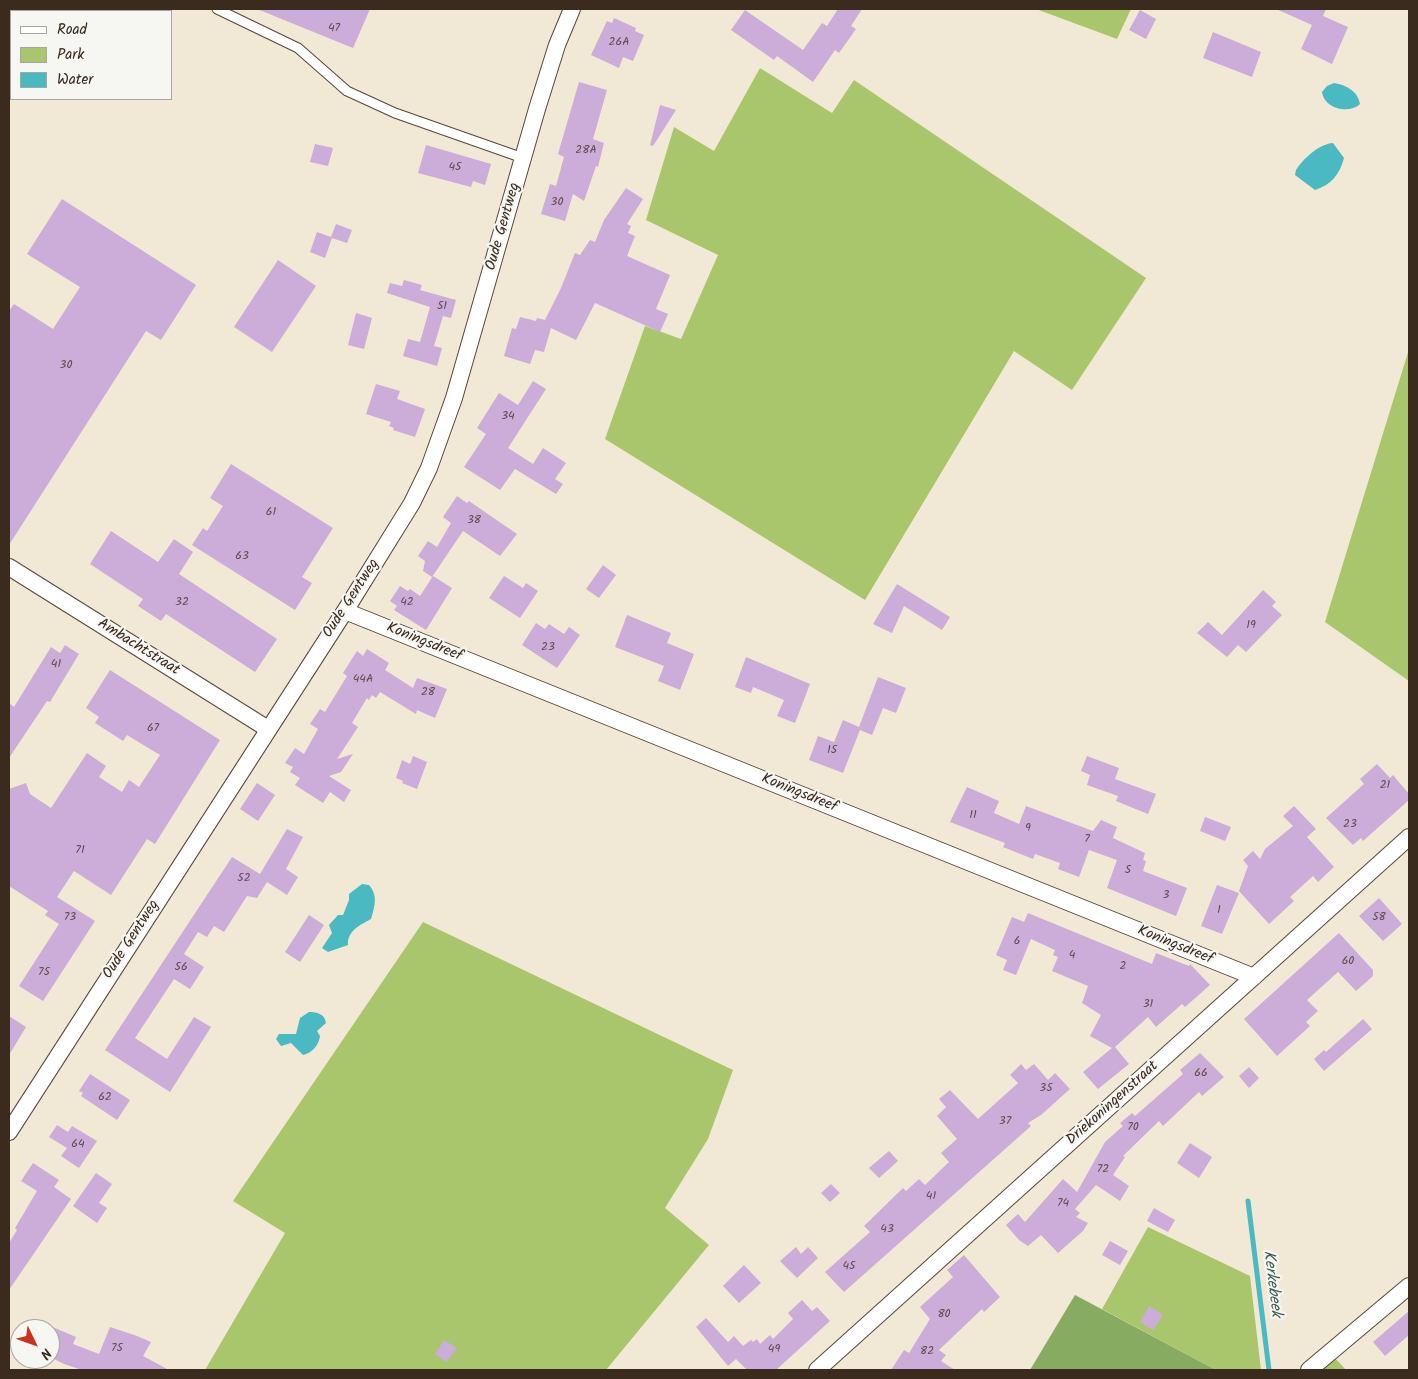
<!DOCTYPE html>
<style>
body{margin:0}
#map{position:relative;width:1418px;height:1379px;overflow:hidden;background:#f1e9d5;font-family:Kalam,sans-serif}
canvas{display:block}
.frame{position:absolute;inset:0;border:10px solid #3b2a1e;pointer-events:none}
.legend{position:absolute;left:10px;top:10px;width:162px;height:90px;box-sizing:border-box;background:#f6f6f2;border:1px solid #aba49d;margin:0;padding:6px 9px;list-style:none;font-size:15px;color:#3b2a1e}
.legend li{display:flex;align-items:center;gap:10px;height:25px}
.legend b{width:25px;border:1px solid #aba49d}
.north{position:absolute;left:10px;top:1319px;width:50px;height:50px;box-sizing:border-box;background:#f6f6f2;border:1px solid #aba49d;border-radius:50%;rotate:132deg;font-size:14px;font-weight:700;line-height:20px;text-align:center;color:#3b2a1e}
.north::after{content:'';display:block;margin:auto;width:18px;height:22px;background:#c8321e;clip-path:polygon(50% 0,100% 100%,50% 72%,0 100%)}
</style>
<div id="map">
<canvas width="1418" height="1379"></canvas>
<div class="frame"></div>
<ul class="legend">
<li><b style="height:6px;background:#fff"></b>Road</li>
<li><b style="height:14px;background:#aac66c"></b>Park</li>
<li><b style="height:14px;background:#4ab9c1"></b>Water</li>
</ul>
<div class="north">N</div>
</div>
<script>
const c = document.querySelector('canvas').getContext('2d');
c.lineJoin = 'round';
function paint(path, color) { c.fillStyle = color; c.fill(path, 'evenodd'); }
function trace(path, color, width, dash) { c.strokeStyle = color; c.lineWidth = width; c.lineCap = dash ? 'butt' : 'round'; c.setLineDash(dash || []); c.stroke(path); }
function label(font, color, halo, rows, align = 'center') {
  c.font = font + ' Kalam,sans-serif'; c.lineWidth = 4.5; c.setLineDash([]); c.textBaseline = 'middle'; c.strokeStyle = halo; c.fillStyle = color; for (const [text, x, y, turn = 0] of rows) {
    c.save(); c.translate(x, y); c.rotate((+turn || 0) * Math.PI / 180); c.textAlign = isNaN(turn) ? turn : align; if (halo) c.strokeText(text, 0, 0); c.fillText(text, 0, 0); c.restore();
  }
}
const green = new Path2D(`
 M1036,9H1131L1117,39Z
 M760,68L832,113L854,80L1146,278L1072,390L1014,351L865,600L605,439L645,326L681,339L718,255L646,220L674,127L714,151Z
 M1409,349V681L1325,622Z
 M423,922L733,1070L708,1139L665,1208L709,1245L606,1370H205L285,1233L233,1201Z
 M1148,1227L1250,1276L1261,1370H1216L1102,1309Z
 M1335,1358L1346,1370H1320Z`);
const forest = new Path2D(`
 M1075,1295L1216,1370H1030Z`);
const water = new Path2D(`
 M1334,83C1346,85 1358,91 1360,104C1348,115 1324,108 1322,92L1327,86Z
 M1333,143L1344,158C1340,174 1331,185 1315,190L1295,175L1296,170C1303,159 1319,144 1333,143Z
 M362,884L369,885C378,895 375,906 371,919C360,925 347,931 348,945L328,952L322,948L332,933L329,925L338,915H343L349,900V894Z
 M309,1012C317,1012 325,1014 326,1023L317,1031L320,1036C319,1045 312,1053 303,1055L291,1043L281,1046L276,1039L279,1034H296L300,1018Z`);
const stream = new Path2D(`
 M1248,1201L1269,1370`);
const building = new Path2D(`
 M257,9H370L353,48Z
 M838,9H862L851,26L856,29L839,53L835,50L813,82L777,56L774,60L731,30L745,10L803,50L822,23L827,26Z
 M1276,9H1326L1323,16L1348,27L1332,64L1301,49L1312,25Z
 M1140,10L1156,19L1146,39L1129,30Z
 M614,18L636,28L635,31L644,35L633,61L623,57L619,68L591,55L607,21L612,23Z
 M1213,32L1261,52L1252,77L1203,58Z
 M579,82L607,90L593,139L604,143L598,167L596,166L584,201L573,194L565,221L541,214L550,184L556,186L564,157L558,154Z
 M660,105L676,110L653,146L650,145Z
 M315,144L333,148L328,166L310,162Z
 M426,145L491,164L485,185L473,181L471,187L418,173Z
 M626,188L643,199L627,224L631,226L628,233L635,236L627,256L670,275L656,309L668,314L660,332L595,303L576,340L551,328L544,352L535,350L530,364L504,356L512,328L516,329L520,317L536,321L537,318L545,320L561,288L575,253L580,255L590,240L595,242L604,220Z
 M62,199L196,285L161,340L146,331L9,545V311L14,304L53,329L80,287L27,254Z
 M336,224L352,230L347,243L332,238L325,258L310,252L317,232L331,237Z
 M278,260L316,286L272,352L234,327Z
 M404,280L422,285L420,290L456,300L451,318L443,316L434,346L442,348L437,366L403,356L408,339L420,342L430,307L387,293L390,283L402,286Z
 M356,313L372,318L364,349L348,345Z
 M533,381L546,389L508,448L533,464L543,448L566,463L555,479L563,484L556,494L515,469L500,490L464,467L486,434L477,428L499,393L518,405Z
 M376,384L400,391L397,399L425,409L415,437L393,430L394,428L389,426L391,422L366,414Z
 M231,464L333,528L302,577L312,583L295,610L192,545L203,528L207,531L223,506L210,498Z
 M457,496L467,503L469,501L517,534L500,556L463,531L432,577L423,571L425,561L418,556L428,541L437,547L451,523L443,517Z
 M111,531L158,562L174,539L193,552L179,574L277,639L255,672L166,614L161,621L138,606L143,599L90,564Z
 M603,565L616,575L599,598L586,589Z
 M433,576L452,588L426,630L394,610L397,606L390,601L400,586L408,591L410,589L420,596Z
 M504,576L523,588L526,583L538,591L520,618L489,598Z
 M897,584L950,617L942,630L904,606L892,633L873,624Z
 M1263,590L1276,602L1272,606L1282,615L1246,652L1238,645L1227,657L1197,633L1208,622L1222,635Z
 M627,615L671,633L667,643L694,654L680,690L658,681L664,666L615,647Z
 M536,623L545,629L549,624L564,634L569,627L580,635L557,668L522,645Z
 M65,645L79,654L50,702L47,701L9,758V703L14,707L51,647L60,653Z
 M367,649L389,663L385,670L413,688L417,678L447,689L435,718L417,710L416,714L380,692L376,698L372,695L369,700L367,698L352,723L358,727L337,759L353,754L341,772L329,776L351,790L344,802L330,792L323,803L295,785L300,778L290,772L293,767L285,763L295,748L304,754L318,729L310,724L320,709L325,712L347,676L343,673L357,651L363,656Z
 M746,657L810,684L795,723L777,716L784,700L753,687L751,693L735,687Z
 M110,670L220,740L155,844L147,839L111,895L74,871L57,897L95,921L43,1001L19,986L59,924L45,915L48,911L9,886V789L26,783L30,794L51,808L87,753L106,766L99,777L122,792L129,780L139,787L160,755L127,735L123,741L95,723L99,717L86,708Z
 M878,677L906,688L896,713L883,708L872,735L860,730L843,773L809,760L818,736L834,742L843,720L859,727Z
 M413,756L427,762L417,789L402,783L403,781L396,778L402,760L410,764Z
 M1087,756L1119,768L1115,779L1156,794L1148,814L1116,801L1118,796L1087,785L1090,775L1081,771Z
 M1377,764L1390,778L1393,775L1409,794V800L1363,841L1361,838L1353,845L1326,818L1364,784L1360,779Z
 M257,783L275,795L258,821L240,809Z
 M967,787L999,801L994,813L1019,824L1026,806L1093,831L1101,820L1117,827L1113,838L1145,853L1143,860L1146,861L1143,871L1187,888L1176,916L1107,888L1117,860L1089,850L1079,877L1058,869L1060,863L1035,854L1033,859L1003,847L1005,843L950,822Z
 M1294,806L1316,829L1307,837L1334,867L1318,882L1313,876L1290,897L1294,901L1269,924L1239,891L1248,866L1243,860L1253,851L1260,859L1265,849L1293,826L1283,816Z
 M1205,817L1231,827L1225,841L1200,831Z
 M287,829L303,837L286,869L298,877L287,895L267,882L257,898L247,896L224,932L214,926L207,937L198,932L184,954L204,967L190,989L174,979L135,1038L167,1059L194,1017L211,1027L170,1092L105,1050L232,857L260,874Z
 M1217,885L1239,893L1222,934L1201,926Z
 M1379,898L1402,924L1383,941L1359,916Z
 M1028,913L1152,964L1156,953L1189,966L1190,964L1210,985L1185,1007L1182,1004L1156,1027L1148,1017L1115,1047L1129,1064L1098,1089L1083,1072L1112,1048L1090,1036L1101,1015L1082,1003L1088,986L1052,971L1058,957L1053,955L1055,950L1031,939L1016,975L1003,970L1007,960L996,955L1012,917L1024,922Z
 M309,915L324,925L300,962L285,952Z
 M1339,933L1373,970V976L1356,991L1338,972L1307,1000L1318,1011L1306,1022L1310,1026L1277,1056L1244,1019Z
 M9,1016L26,1027L9,1055Z
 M1363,1019L1372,1029L1324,1071L1314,1059L1324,1050L1326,1052Z
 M1200,1053L1224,1077L1202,1096L1199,1092L1163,1126L1159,1121L1123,1156L1125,1157L1113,1175L1129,1186L1120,1201L1096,1185L1075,1209L1080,1213L1076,1217L1088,1223L1083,1231L1058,1253L1041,1235L1028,1246L1019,1240L1006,1225L1018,1214L1025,1222L1063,1179L1077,1192L1105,1142L1123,1126L1120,1123L1132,1113L1135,1116L1183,1074L1180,1070Z
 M1021,1064L1026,1070L1034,1064L1048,1080L1055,1073L1070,1089L1041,1115L1028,1123L1031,1126L844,1292L825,1272L870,1232L864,1226L903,1188L906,1191L919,1179L925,1185L949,1162L941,1153L957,1139L937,1116L946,1107L939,1099L950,1090L978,1119L1018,1083L1010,1075Z
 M1249,1067L1259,1078L1249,1088L1239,1076Z
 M90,1074L130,1100L117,1120L81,1096L83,1093L79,1091Z
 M57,1125L68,1132L72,1126L97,1141L79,1168L61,1156L67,1148L49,1137Z
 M1190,1143L1212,1157L1199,1178L1177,1163Z
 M889,1151L898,1161L879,1178L869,1168Z
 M33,1163L59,1180L54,1187L71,1199L9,1290V1243L17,1230L15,1228L37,1191L21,1181Z
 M96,1173L112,1184L99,1203L107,1208L97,1223L73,1206Z
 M831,1184L840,1193L830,1202L821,1193Z
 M1154,1208L1175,1220L1168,1232L1147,1221Z
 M1110,1241L1128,1251L1120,1265L1102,1255Z
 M796,1247L801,1254L808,1247L818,1258L797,1278L780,1261Z
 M964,1255L1000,1297L984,1312L982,1309L939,1350L946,1355L941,1361L955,1370H891L904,1350L909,1353L930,1319L920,1307L953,1277L947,1270Z
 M744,1265L761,1283L739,1303L723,1286Z
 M802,1300L812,1311L817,1307L830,1321L776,1370H747L736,1359L728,1366L696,1327L706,1318L728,1342L734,1336L743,1346L751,1340L753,1342L757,1339L760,1344L770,1335L773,1339L793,1319L788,1313Z
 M1149,1306L1163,1315L1153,1330L1140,1322Z
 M1409,1311V1335L1385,1356L1373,1342Z
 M50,1326L76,1337L73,1344L99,1354L110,1327L137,1336L151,1342L143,1356L169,1370H82L64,1364L50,1357Z
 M444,1340L457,1348L447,1362L435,1354Z`);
const service = new Path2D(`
 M217,9L298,48L347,91L395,113L523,158`);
const minor = new Path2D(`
 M9,567L268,729
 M345,611L1254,977
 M9,1132L345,611L412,503L429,468L454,398L537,109L557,45L572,9
 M817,1370L1409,837
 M1309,1370L1409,1286`);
const numberNames = [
 ["47",334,29],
 ["26A",619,43],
 ["28A",586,151],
 ["45",455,168],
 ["30",557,203],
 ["51",442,307],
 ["30",66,366],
 ["34",508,417],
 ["61",271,513],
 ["38",474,521],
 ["63",242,557],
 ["32",182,603],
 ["42",407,603],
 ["19",1251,626],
 ["23",548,648],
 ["41",56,665],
 ["44A",363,680],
 ["28",428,693],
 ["67",153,729],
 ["15",832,751],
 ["21",1385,786],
 ["11",973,816],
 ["23",1350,825],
 ["9",1028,829],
 ["7",1087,840],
 ["71",80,851],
 ["5",1128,871],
 ["52",244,879],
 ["3",1166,896],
 ["1",1219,911],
 ["73",70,918],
 ["58",1379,918],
 ["6",1017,942],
 ["4",1072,956],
 ["60",1348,962],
 ["2",1123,967],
 ["56",181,968],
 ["75",44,973],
 ["31",1148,1005],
 ["66",1201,1074],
 ["35",1046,1089],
 ["62",105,1098],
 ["37",1005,1122],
 ["70",1133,1128],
 ["64",78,1145],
 ["72",1103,1170],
 ["41",931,1197],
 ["74",1063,1204],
 ["43",887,1230],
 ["45",849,1267],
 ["80",944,1315],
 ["75",117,1349],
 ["49",774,1350],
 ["82",927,1352]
];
const streetNames = [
 ["Oude Gentweg",504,227,-74],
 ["Oude Gentweg",352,599,-57],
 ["Koningsdreef",424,643,22],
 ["Ambachtstraat",138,648,32],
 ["Koningsdreef",799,794,22],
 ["Oude Gentweg",132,940,-57],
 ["Koningsdreef",1175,946,22],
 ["Driekoningenstraat",1113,1104,-42]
];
const waterNames = [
 ["Kerkebeek",1271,1284,83]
];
paint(green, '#aac66c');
paint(forest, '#87ab60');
paint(water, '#4ab9c1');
trace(stream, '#4ab9c1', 5);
paint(building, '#ccacd9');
trace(service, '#564739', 11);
trace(minor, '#564739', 18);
trace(service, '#fff', 9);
trace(minor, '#fff', 16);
label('12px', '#5f4a4d', null, numberNames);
label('15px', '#3b2a1e', '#f6f6f2', streetNames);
label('italic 16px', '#405c57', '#f6f6f2', waterNames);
</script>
